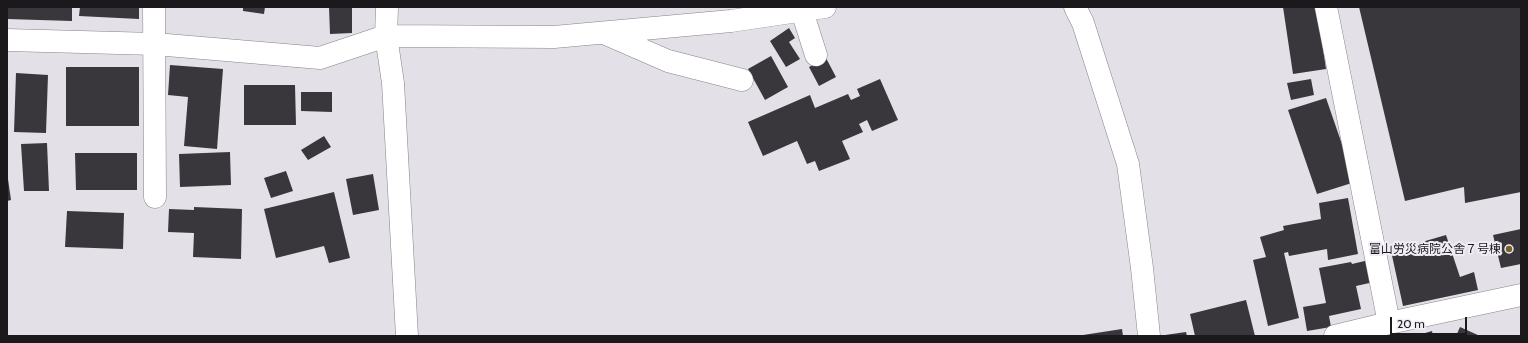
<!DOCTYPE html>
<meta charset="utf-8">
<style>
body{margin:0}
#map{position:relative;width:1528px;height:343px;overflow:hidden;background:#e3e0e7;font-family:Cabin,sans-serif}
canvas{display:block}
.frame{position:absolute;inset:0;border:8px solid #1b191c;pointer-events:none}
.scale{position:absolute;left:1390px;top:317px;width:77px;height:18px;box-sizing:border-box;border:2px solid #1b191c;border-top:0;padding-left:5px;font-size:12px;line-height:14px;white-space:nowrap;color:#1b191c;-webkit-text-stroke:3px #f1edf5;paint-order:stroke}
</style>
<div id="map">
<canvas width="1528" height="343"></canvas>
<div class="frame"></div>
<div class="scale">20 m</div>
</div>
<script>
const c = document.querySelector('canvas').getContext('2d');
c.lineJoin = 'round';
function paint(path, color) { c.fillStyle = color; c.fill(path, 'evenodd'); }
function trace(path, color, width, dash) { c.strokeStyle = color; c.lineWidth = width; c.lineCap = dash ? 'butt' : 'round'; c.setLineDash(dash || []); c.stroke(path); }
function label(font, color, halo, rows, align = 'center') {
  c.font = font + ' Cabin,"Noto Sans JP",sans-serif'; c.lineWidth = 4; c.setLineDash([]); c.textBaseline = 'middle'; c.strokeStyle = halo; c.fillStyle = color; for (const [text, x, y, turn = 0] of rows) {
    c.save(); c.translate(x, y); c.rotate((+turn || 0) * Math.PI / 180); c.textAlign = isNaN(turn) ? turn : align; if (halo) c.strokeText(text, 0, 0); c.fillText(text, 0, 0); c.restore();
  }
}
const building = new Path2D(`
 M7,7H72V21L7,19Z
 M80,7H139V19L79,16Z
 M243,7H265L264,14L243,11Z
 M329,7H352V33L330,34Z
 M1283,7H1317L1326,69L1293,74Z
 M1359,7H1521V192L1465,203L1464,187L1405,201Z
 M789,28L795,38L789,42L800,59L786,67L770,41Z
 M771,56L788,87L765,100L748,69Z
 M826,58L836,77L819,86L809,67Z
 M170,65L223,69L217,149L184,146L188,97L168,95Z
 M66,67H139V126H66Z
 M16,73L48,75L46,133L14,132Z
 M880,79L898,120L872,131L867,120L859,124L863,132L842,141L850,159L819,171L815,161L807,164L797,141L763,156L748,122L810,95L815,108L848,94L851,100L860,96L857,89Z
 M1311,79L1314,95L1291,100L1287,83Z
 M244,85H295L296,125H244Z
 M301,92H332V112L301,111Z
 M1326,98L1355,182L1317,194L1288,110Z
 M324,136L331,147L308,160L301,150Z
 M47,143L49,191H24L21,144Z
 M230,152L231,185L180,187L179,154Z
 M75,153H137V190H76Z
 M286,171L293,191L271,198L264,178Z
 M7,172L11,200L7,201Z
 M373,174L379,210L353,215L346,179Z
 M334,192L350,258L329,263L324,246L276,258L264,209Z
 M1348,198L1358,254L1328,260L1327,249L1289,256L1288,252L1284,253L1299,318L1268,326L1253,260L1266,257L1260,237L1284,230L1283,226L1321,219L1319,203Z
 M194,207L242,209L241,259L193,257L194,233L168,232L169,209L194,210Z
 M67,211L124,213L123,249L65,247Z
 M1521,229V264L1501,268L1493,235Z
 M1446,235L1460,277L1474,272L1478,290L1403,306L1391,251Z
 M1369,260L1374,282L1356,286L1361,309L1329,316L1331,327L1307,331L1303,307L1326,303L1319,268L1351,262L1352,264Z
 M1246,300L1255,336H1195L1190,314Z
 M1460,327L1480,336H1456Z
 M1122,329L1123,336H1083V335Z
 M1432,331L1433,336H1415Z
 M1186,332L1187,336H1165V335Z`);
const street = new Path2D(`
 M154,7L155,197
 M387,7L386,36L393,83L407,336
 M1075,7L1083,23L1128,164L1142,268L1149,336
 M1326,7L1389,323L1521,295
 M802,11L816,55
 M606,34L668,61L742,80
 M7,40L155,44L320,58L386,36L554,37L731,21L825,7
 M1335,336L1389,323`);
const markers = [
 [1509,249,4,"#786031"]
];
const poiNames = [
 ["富山労災病院公舎７号棟",1501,249]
];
paint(building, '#39363c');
trace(street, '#868389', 23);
trace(street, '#fff', 22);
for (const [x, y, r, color] of markers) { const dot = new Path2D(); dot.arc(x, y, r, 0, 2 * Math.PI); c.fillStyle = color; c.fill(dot); trace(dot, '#f1edf5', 1.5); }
label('12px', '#1b191c', '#f1edf5', poiNames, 'right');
</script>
